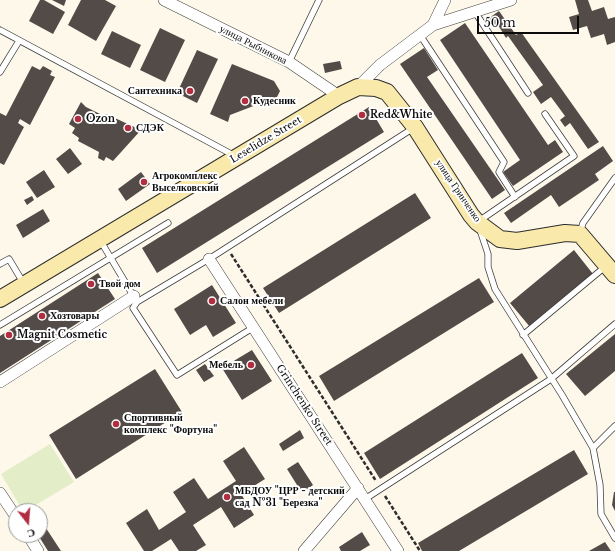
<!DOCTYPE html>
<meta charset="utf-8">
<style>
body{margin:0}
#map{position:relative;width:615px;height:551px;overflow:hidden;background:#fef8ea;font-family:"Libre Baskerville",serif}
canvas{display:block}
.north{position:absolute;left:8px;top:503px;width:40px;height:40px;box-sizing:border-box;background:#fff;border:1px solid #9d9d9d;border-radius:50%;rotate:163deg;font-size:11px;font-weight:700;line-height:16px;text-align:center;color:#0b0b0b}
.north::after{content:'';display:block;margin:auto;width:14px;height:18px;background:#b02e40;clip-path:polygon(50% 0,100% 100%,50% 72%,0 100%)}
.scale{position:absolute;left:477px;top:16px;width:102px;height:18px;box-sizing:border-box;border:2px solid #0b0b0b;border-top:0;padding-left:5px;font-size:12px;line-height:14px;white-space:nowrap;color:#0b0b0b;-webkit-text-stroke:3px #fff;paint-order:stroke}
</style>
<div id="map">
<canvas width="615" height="551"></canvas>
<div class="north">С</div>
<div class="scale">50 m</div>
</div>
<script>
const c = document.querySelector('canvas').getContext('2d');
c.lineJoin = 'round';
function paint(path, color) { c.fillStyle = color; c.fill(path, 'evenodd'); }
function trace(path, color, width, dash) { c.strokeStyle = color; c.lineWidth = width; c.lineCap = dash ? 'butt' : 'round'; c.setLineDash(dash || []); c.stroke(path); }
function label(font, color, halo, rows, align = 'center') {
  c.font = font + ' "Libre Baskerville",serif'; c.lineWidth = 4; c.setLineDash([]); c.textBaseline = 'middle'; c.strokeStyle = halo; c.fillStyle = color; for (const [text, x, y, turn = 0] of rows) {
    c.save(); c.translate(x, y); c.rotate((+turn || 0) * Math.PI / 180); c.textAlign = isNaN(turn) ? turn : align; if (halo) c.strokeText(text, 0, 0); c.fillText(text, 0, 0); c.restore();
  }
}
const pitch = new Path2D(`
 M50,444L74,482L26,511H23L1,474Z`);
const building = new Path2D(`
 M40,0H44L65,12L53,34L29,21Z
 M52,0H66L64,6Z
 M81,0H105L116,6L96,41L68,25Z
 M575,0H588L592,11L604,7L608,19L615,17V42L607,45L604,34L591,38L587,26L573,30L569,17L579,14Z
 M499,11L516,35L521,32L599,142L588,149L570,123L565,127L560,120L565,116L551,97L541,104L533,92L543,85L508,36L506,38L498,25L495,27L489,18Z
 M465,23L548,145L555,140L563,152L513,186L503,172L520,160L440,40Z
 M160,28L185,40L165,82L140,70Z
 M112,31L141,45L130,68L101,54Z
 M424,48L438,70L427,77L505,190L492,199L400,64Z
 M197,50L218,59L197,103L177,93Z
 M340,61L342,69L325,73L323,64Z
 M232,64L274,81L280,91L277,97L230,115L228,122L210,114Z
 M32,66L40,70L43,66L52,71L50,75L55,77L30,125L20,119L18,123L24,127L4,165L0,163V113L6,116Z
 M81,102L86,107L104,116L106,114L141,130L113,161L106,157L104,161L98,158L99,152L78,141L79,138L72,133L75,128L69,124Z
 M369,107L384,132L157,273L142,248Z
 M603,146L613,161L595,174L599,180L559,207L551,195L511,223L504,213Z
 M70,148L82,164L68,174L56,159Z
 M44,170L55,187L37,198L26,182Z
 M141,172L150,184L126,201L118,189Z
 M415,193L431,218L279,313L263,288Z
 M32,196L34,200L27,205L24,200Z
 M43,209L50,221L23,238L16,225Z
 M574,250L593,274L530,327L510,303Z
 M98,273L115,299L0,373V336Z
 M479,278L494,302L334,401L319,376Z
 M212,285L236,323L213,337L206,325L190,335L174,309Z
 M615,334V371L585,396L566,374Z
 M252,350L272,381L242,400L222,368Z
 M522,353L538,378L380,479L364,453Z
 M205,364L214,376L204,382L196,370Z
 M155,369L182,412L76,479L49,435Z
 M300,430L304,438L283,451L279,444Z
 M244,447L265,479L241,494L254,515L234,528L221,507L193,525L206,545L196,551H179L171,539L152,551H144L126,523L147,509L159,530L186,512L173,492L194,478L208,499L236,481L223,461Z
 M574,450L588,474L459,551H422L418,543Z
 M298,462L313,485L302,493L287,469Z
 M614,492H615V511L612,505Z
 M40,519L61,551H48L38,535H40Z
 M362,532L370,545L360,551H341L339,547Z
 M605,542L611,551H589Z`);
const path = new Path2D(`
 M231,254L376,481
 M385,496L420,551`);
const lane = new Path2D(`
 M475,12L528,93
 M0,30L235,156
 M420,35L504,162L499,172L515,197
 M289,62L319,0
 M0,72L19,41
 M479,221L574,156L545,114
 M480,230L488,254V267L495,289L562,395L593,448
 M580,233L583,223L615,178
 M100,240L137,302L209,259L415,127
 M0,264L9,259L24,284
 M137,302L133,308L177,375L254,327
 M0,325L168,223
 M523,335L606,266
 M615,426L593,448L600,485L601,514L615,538
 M365,499L551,379L615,324`);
const street = new Path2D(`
 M164,0L289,62L339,96
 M433,25L445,0
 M358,87L380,65L433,25L511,0
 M209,259L398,551
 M0,382L134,296
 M0,493L16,517
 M28,535L38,551
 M304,551L358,488`);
const secondary = new Path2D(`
 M0,299L339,96L358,87L376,88L387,92L415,127L471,215L477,222L500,239L517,241L565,233L580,234L615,275`);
const markers = [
 [190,91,4,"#b02e40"],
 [245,101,4,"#b02e40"],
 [362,115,4,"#b02e40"],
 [78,119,4,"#b02e40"],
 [128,128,4,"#b02e40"],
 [144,182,4,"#b02e40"],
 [91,284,4,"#b02e40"],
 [212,301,4,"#b02e40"],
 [42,316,4,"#b02e40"],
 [9,335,4,"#b02e40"],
 [251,365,4,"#b02e40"],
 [116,424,4,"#b02e40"],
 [227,497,4,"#b02e40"]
];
const streetNames = [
 ["улица Рыбникова",253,45,27],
 ["Leselidze Street",266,140,-31],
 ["улица Гринченко",458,191,56],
 ["Grinchenko Street",304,405,57]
];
const poiNames = [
 ["Сантехника",182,91,"right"],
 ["Кудесник",253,101],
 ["Red&White",370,115],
 ["Ozon",86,119],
 ["СДЭК",136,128],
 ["Агрокомплекс",152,176],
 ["Выселковский",152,188],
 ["Твой дом",99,284],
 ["Салон мебели",220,301],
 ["Хозтовары",50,316],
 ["Magnit Cosmetic",17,335],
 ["Мебель",243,365,"right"],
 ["Спортивный",124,418],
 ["комплекс \"Фортуна\"",124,430],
 ["МБДОУ \"ЦРР - детский",235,491],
 ["сад №31 \"Березка\"",235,503]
];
paint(pitch, '#e3edc8');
paint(building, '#534b48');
trace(lane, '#3e3e3e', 7);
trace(street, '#3e3e3e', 12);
trace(secondary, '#2d2d2d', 18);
trace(path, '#2d2d2d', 2.5, [4, 2]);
trace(lane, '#fff', 5.5);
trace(street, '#fff', 11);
trace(secondary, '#f9e9aa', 16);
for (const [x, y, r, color] of markers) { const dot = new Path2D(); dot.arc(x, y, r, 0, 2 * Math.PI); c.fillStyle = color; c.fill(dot); trace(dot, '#fff', 1.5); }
label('10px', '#0b0b0b', '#fff', streetNames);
label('bold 10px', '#0b0b0b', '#fff', poiNames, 'left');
</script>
